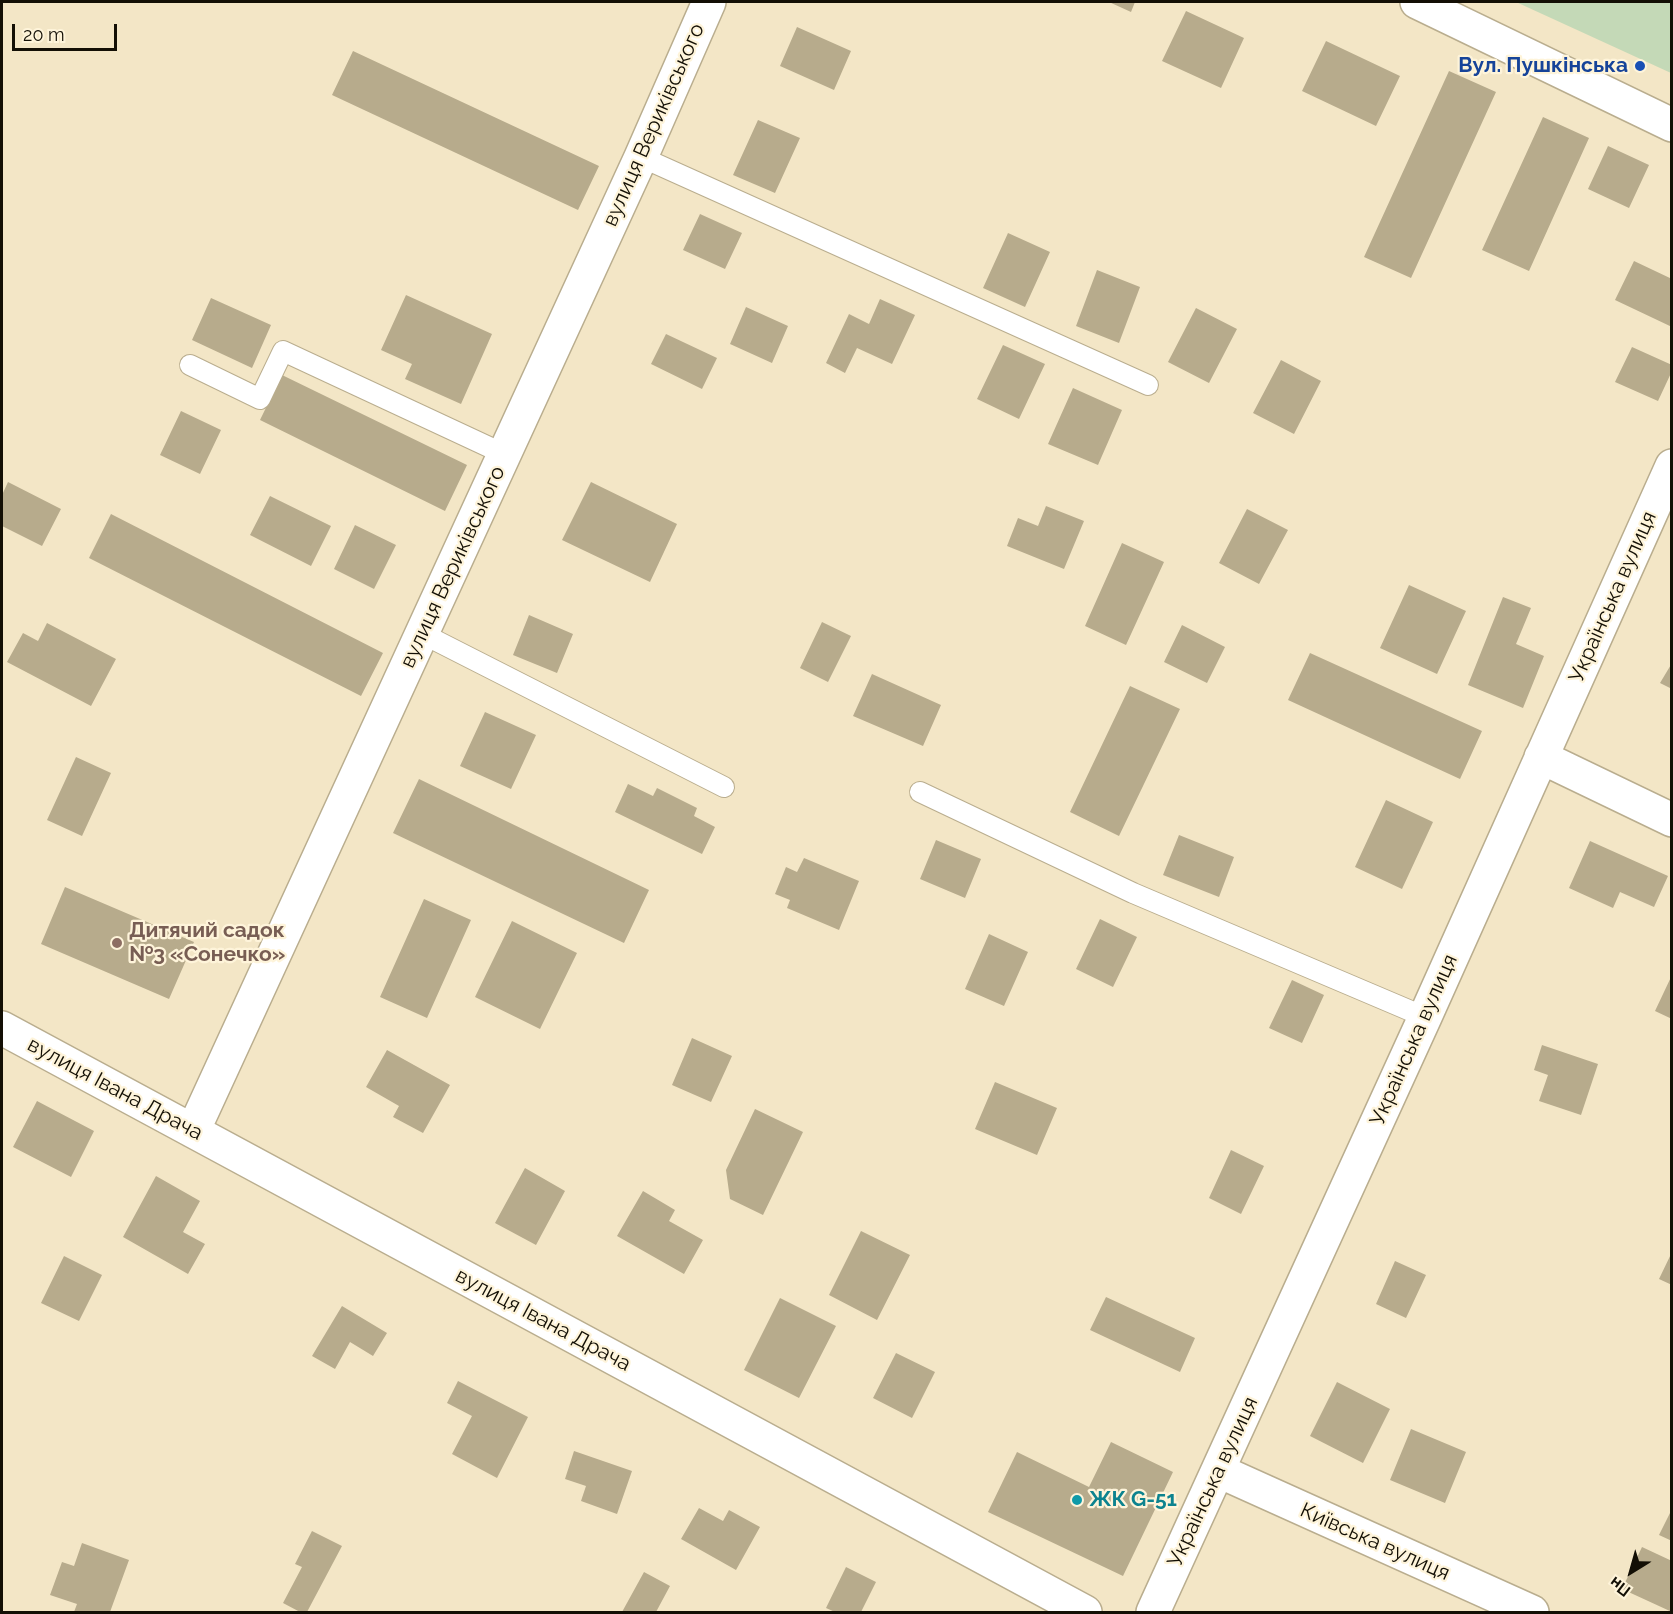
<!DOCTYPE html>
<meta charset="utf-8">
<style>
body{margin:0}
#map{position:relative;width:1673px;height:1614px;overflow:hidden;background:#f3e6c6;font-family:Raleway,sans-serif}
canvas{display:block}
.frame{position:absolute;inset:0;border:3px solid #130f05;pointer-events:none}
.north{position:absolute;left:1601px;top:1542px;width:60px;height:60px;-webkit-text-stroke:4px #fef4da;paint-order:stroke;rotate:217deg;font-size:16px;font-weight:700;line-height:24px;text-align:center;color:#130f05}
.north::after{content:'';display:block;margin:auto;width:21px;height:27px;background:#130f05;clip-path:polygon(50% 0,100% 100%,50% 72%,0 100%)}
.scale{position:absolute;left:12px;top:24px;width:105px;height:27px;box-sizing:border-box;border:3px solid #130f05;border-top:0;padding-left:8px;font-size:18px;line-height:21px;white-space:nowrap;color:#130f05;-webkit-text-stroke:4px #fef4da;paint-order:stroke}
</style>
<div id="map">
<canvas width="1673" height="1614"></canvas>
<div class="frame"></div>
<div class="north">Пн</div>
<div class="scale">20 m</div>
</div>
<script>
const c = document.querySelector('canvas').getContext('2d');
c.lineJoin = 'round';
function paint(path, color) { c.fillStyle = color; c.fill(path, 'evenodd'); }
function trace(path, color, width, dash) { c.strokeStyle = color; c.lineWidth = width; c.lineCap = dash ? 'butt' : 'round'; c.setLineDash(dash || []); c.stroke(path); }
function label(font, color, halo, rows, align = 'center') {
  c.font = font + ' Raleway,sans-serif'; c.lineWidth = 4.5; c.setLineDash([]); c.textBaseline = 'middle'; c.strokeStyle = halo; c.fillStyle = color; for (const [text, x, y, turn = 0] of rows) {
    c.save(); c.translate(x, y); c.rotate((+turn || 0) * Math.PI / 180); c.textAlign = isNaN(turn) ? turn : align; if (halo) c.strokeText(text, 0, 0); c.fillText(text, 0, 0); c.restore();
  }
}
const green = new Path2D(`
 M1516,2H1671V73Z`);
const building = new Path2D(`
 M1109,2H1135L1131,12Z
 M1186,11L1244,38L1221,88L1162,61Z
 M797,27L851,51L834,90L780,66Z
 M1326,41L1400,76L1376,126L1302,91Z
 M353,51L599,166L578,210L332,95Z
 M1449,71L1496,92L1411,278L1364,257Z
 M1543,117L1589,138L1529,271L1482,250Z
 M758,120L800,138L775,193L733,175Z
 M1608,146L1649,165L1629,208L1588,189Z
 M700,214L742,233L725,269L683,250Z
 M1008,233L1050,252L1025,307L983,288Z
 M1634,261L1672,279V327L1615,300Z
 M1097,270L1140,287L1119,343L1076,326Z
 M406,295L492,334L461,404L405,379L412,364L381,350Z
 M211,298L271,325L252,368L192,340Z
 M880,299L915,315L892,364L857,348L845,373L826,363L849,314L869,324Z
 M746,307L788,326L772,363L730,344Z
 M1196,308L1237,329L1209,383L1168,362Z
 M666,334L717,358L702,389L651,364Z
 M1003,345L1045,364L1019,419L977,399Z
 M1632,347L1672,365V371L1658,401L1615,382Z
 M1281,360L1321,381L1294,434L1253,413Z
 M282,375L467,465L445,511L260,420Z
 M1073,388L1122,410L1098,465L1048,444Z
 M181,411L221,430L200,474L160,455Z
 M8,482L61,509L42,546L2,526V495Z
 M591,482L677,524L650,582L562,540Z
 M270,496L331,526L311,566L250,535Z
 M1046,506L1084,521L1064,569L1007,546L1018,518L1038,526Z
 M1247,509L1288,530L1259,584L1219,563Z
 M111,514L383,653L361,696L89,558Z
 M355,525L396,545L374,589L334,569Z
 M1122,543L1164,562L1126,645L1085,626Z
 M1409,585L1466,611L1437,674L1380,648Z
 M1503,597L1531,608L1516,644L1544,656L1523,708L1468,685Z
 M529,615L573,634L557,673L513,655Z
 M822,622L851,636L828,682L800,668Z
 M47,623L116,659L91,706L7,662L23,633L38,641Z
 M1182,625L1225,647L1207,683L1164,662Z
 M1310,653L1482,731L1460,779L1288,700Z
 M1672,663V689L1660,683Z
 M872,674L941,705L923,746L853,716Z
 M1130,686L1180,709L1119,836L1070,812Z
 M485,712L536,735L511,789L460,766Z
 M76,757L111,773L82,836L47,820Z
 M419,779L649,890L624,943L393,833Z
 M628,784L653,796L657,788L697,808L694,816L715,827L702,854L615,812Z
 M1386,800L1433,822L1402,889L1355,867Z
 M1179,835L1234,857L1219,897L1163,875Z
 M936,840L981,859L965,898L920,879Z
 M1590,841L1668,876L1654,907L1620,892L1613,908L1569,888Z
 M804,858L859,881L839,930L787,908L790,900L775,894L786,867L797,872Z
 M65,887L194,942L169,999L41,944Z
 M424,899L471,920L427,1018L380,997Z
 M1100,919L1137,937L1113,987L1076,969Z
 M512,921L577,953L540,1029L475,997Z
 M989,934L1028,952L1004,1006L965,989Z
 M1672,975V1019L1655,1011Z
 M1292,980L1324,995L1302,1043L1269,1028Z
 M692,1038L732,1056L711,1102L672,1085Z
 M1542,1045L1598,1064L1581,1115L1539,1101L1548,1075L1534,1070Z
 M387,1050L450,1085L423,1133L393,1117L399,1106L366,1087Z
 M995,1082L1057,1108L1037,1155L975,1129Z
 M37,1101L94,1131L71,1177L13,1147Z
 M755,1109L803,1132L763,1215L730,1199L726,1170Z
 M1231,1150L1264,1166L1241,1214L1209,1198Z
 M525,1168L565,1191L536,1245L495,1223Z
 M156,1176L200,1201L183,1232L205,1244L188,1274L123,1237Z
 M643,1191L675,1210L669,1221L703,1240L684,1274L617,1236Z
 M861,1231L910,1255L877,1320L829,1295Z
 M1672,1252V1285L1659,1279Z
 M64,1256L102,1275L79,1321L41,1303Z
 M1395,1261L1426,1275L1406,1318L1376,1304Z
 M1106,1297L1195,1338L1180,1372L1090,1330Z
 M780,1298L836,1326L799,1398L744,1370Z
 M342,1306L387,1333L373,1356L350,1342L335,1369L312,1356Z
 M896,1353L935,1372L912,1418L873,1398Z
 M458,1381L528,1417L497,1478L452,1454L472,1416L447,1403Z
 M1337,1382L1390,1409L1363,1463L1310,1436Z
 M1411,1429L1466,1452L1445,1503L1390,1480Z
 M1111,1442L1173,1472L1123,1576L988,1512L1017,1452L1089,1487Z
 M574,1451L632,1471L617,1514L581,1501L586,1486L565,1479Z
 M699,1508L723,1521L729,1510L760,1527L736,1570L681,1539Z
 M1672,1509V1541L1659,1535Z
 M312,1531L342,1546L307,1612H300L283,1603L302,1567L295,1564Z
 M82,1543L129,1560L110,1612H74L77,1604L50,1595L62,1562L74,1566Z
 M1642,1547L1672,1561V1612L1622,1589Z
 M846,1567L876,1582L861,1612H835L826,1608Z
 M644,1572L670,1586L656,1612H622Z`);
const lane = new Path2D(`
 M641,157L1148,385
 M190,365L260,399L283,351L504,454
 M423,634L724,787
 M920,792L1133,893L1425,1017`);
const street = new Path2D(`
 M1541,757L1672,820
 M2,1028L1085,1612
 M193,1131L641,157L709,2
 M1219,1471L1532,1612
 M1153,1612L1425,1017L1672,466`);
const secondary = new Path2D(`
 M1417,2L1672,125`);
const markers = [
 [1640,66,6,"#1a4fb4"],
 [117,943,6,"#8d6e63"],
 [1077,1500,6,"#0f9aa8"]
];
const transitNames = [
 ["Вул. Пушкінська",1628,66]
];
const streetNames = [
 ["вулиця Вериківського",654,125,-66],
 ["вулиця Вериківського",453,567,-65],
 ["Українська вулиця",1613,597,-66],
 ["Українська вулиця",1414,1040,-66],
 ["вулиця Івана Драча",115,1089,28],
 ["вулиця Івана Драча",543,1320,28],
 ["Українська вулиця",1213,1482,-65],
 ["Київська вулиця",1375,1542,24]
];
const educationNames = [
 ["Дитячий садок",129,931],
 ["№3 «Сонечко»",129,955]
];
const cultureNames = [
 ["ЖК G-51",1089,1500]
];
paint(green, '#c4d9b7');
paint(building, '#b7ab8c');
trace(lane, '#b9ad8e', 22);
trace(street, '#b9ad8e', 36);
trace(secondary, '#b9ad8e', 36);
trace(lane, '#fff', 20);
trace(street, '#fff', 33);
trace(secondary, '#fff', 33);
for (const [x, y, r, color] of markers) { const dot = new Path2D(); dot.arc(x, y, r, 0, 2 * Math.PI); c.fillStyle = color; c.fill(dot); trace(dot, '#fef4da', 2); }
label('bold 21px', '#164399', '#fef4da', transitNames, 'right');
label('21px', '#130f05', '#fef4da', streetNames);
label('bold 21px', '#785e54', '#fef4da', educationNames, 'left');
label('bold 21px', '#0d838f', '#fef4da', cultureNames, 'left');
</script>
